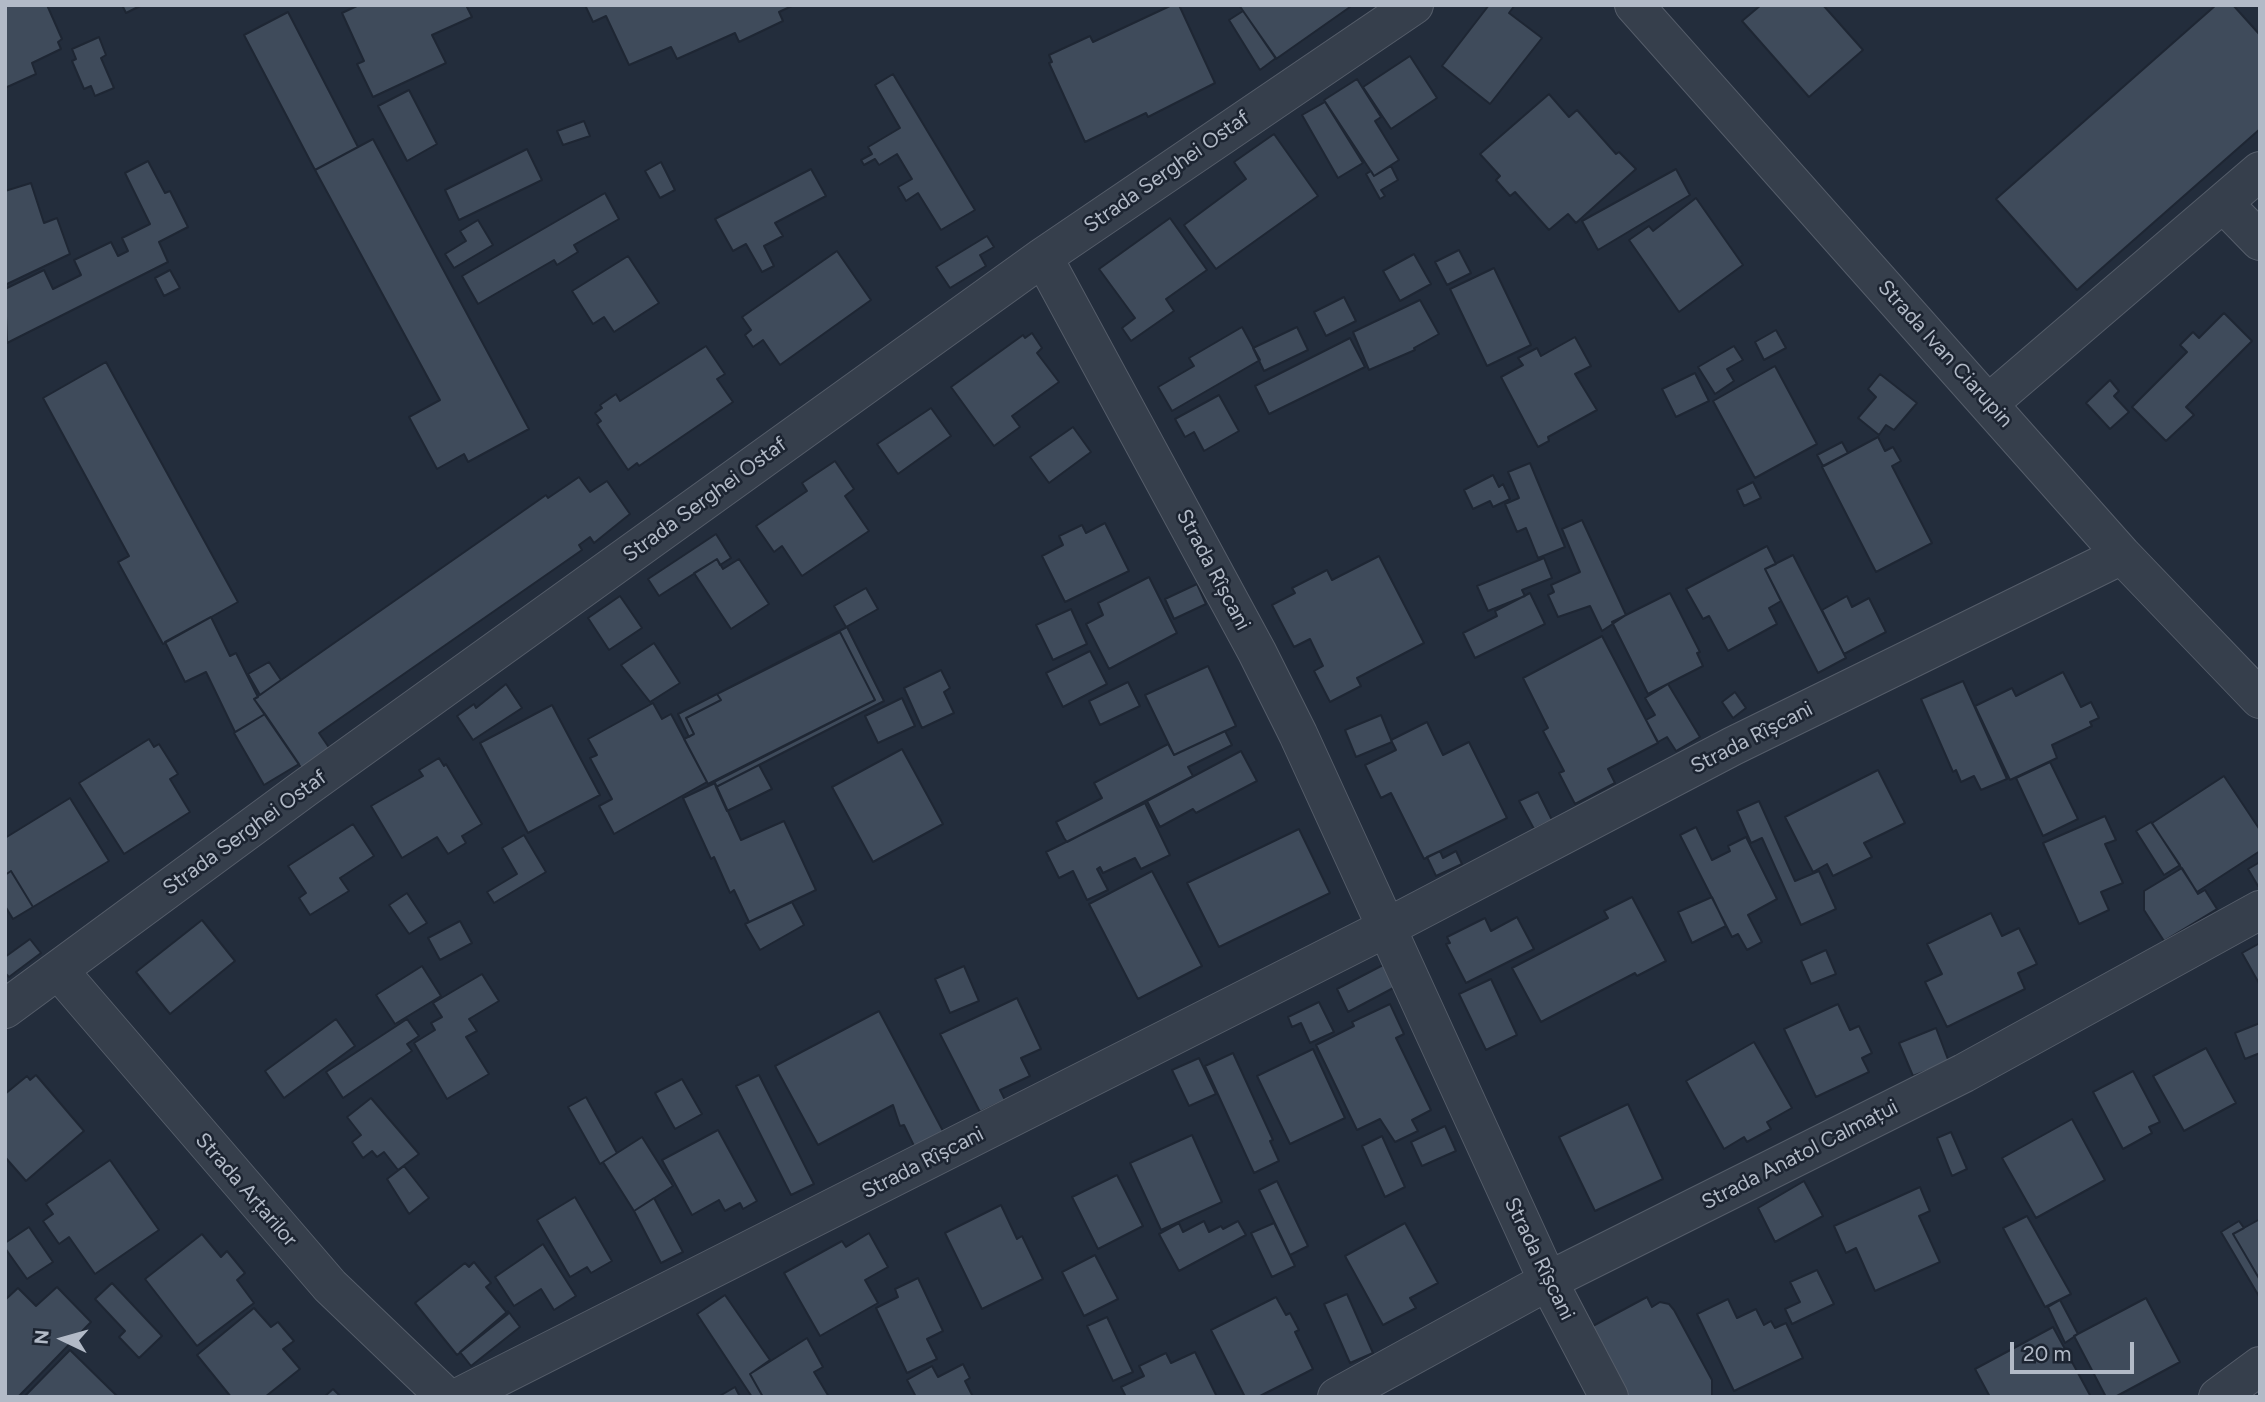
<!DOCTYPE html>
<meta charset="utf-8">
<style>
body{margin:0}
#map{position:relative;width:2265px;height:1402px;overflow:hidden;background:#232d3c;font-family:Figtree,sans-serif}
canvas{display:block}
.frame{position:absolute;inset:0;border:7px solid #b2bac7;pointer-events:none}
.north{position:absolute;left:28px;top:1304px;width:70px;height:70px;-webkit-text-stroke:5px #1c2431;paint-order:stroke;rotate:275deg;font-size:19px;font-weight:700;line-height:28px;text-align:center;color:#b2bac7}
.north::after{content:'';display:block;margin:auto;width:24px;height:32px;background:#b2bac7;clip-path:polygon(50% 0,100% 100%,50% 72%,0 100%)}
.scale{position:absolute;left:2010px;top:1342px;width:124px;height:32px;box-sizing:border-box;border:4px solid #b2bac7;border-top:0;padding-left:9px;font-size:21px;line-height:24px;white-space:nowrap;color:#b2bac7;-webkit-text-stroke:5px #1c2431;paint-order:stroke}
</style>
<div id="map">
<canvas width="2265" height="1402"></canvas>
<div class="frame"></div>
<div class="north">N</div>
<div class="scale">20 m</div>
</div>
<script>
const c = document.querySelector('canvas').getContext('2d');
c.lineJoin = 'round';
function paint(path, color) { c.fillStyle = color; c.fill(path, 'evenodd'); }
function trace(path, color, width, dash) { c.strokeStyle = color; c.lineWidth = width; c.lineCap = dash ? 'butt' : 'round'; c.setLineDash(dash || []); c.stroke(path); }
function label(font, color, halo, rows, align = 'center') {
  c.font = font + ' Figtree,sans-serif'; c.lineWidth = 5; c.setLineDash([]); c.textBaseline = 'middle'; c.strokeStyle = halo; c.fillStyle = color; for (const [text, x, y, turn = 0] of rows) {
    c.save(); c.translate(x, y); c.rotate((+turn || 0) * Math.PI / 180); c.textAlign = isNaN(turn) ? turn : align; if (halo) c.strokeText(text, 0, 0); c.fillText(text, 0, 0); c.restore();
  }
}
const building = new Path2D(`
 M5,5H47L62,39L58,42L61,49L32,63L36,74L5,88Z
 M122,5H142L126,13Z
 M359,5H466L472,17L432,35L446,63L373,97L357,64L364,61L342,13Z
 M585,5H794L779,12L783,21L739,42L735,33L677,59L671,47L629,65L606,16L593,22Z
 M1172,5H1179L1215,83L1148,117L1146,113L1085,142L1049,63L1052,62L1049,55L1090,36L1093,42Z
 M1239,5H1349L1350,7L1276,59Z
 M1489,5H1515L1509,13L1542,38L1490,104L1442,66Z
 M1761,5H1823L1863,50L1809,97L1742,21Z
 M2216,5H2233L2260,35V129L2077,290L1996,199Z
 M1243,11L1276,58L1260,70L1229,20Z
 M288,12L358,147L315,170L244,35Z
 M99,37L106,55L101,58L114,88L95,96L91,86L84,89L72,61L76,59L72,49Z
 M1410,56L1437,98L1391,129L1363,87Z
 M893,74L975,210L941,230L918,193L906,201L898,187L912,179L897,154L879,165L875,159L864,165L861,160L872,154L868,147L900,128L875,85Z
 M1357,79L1381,117L1375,121L1399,160L1374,176L1324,100Z
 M409,90L437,144L407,161L378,106Z
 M1549,94L1569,117L1577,110L1616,154L1619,152L1636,169L1576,223L1568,214L1549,230L1515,192L1510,196L1496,180L1500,176L1480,154Z
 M1325,102L1363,163L1338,178L1302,115Z
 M584,121L590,136L563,145L557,131Z
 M1274,134L1318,196L1216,269L1184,225L1246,179L1234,162Z
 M373,139L529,429L468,462L464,454L437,469L409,417L440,400L315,170Z
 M527,149L542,180L459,220L445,190Z
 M148,161L165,193L170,191L188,227L159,242L168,262L7,343L5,289L44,270L53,289L81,275L74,260L111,242L118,256L128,251L122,238L150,224L125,173Z
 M661,162L675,190L660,198L645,171Z
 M1391,166L1398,180L1381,190L1385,196L1380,199L1366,174L1371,171L1374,176Z
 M811,169L826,196L775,223L783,236L764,246L774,266L762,272L746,244L733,251L715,219Z
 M1676,169L1690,195L1598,250L1582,221Z
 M31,183L44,223L57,218L70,254L5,285V191Z
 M605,193L619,219L574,245L578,252L557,265L554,260L478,304L462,276Z
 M1696,198L1743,265L1679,312L1629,240L1649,226L1653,231Z
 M1170,218L1207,270L1166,299L1174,311L1131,341L1122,328L1135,318L1099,269Z
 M478,220L493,245L454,268L445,254L466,241L460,231Z
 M987,236L994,247L980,255L986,266L950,288L936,267Z
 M1459,250L1471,273L1447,285L1435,262Z
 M837,251L871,300L780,365L763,340L753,347L745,335L751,330L742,317Z
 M1414,254L1431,284L1400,301L1383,271Z
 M628,256L659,303L614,332L604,317L593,324L572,291Z
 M1494,268L1531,345L1487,366L1450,289Z
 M170,270L180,288L164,296L155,278Z
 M1344,297L1356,321L1326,336L1314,312Z
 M1420,300L1439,334L1414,348L1415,350L1369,370L1353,332Z
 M2224,313L2252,341L2186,407L2194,415L2166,441L2132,407L2187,352L2180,345L2193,332L2199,338Z
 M1242,327L1260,360L1172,411L1158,387L1194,366L1189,358Z
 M1297,327L1308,350L1264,371L1253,348Z
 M1776,330L1786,348L1764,360L1755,342Z
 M1032,333L1042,348L1037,353L1059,382L1012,416L1020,427L994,446L951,387L1023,335L1025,338Z
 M1575,337L1591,366L1575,374L1597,410L1548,437L1549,441L1538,447L1501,377L1523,365L1518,358L1537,348L1541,356Z
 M1350,338L1365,367L1269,414L1255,386Z
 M706,346L725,374L717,379L733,402L639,466L637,463L628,470L597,424L601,421L595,413L602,408L600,405L616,394L620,401Z
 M1734,346L1743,360L1727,369L1734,381L1715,394L1698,367Z
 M106,362L238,602L163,644L118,562L129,556L43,398Z
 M1775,366L1817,444L1755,478L1713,401Z
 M1695,373L1709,401L1676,417L1662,389Z
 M1880,374L1917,403L1894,430L1886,425L1879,435L1858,418L1876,397L1868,389Z
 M2110,380L2119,391L2114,396L2129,412L2110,429L2086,403Z
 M1219,395L1239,431L1204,451L1194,432L1185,437L1175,419Z
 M931,408L951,436L898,474L877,444Z
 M1073,427L1091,452L1049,483L1030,457Z
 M1878,437L1885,451L1893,447L1901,461L1892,466L1932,543L1876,572L1822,467Z
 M1842,442L1848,453L1823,466L1817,455Z
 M835,461L854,489L845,496L869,531L802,576L782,546L774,552L756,526L807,491L802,483Z
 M1530,463L1565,547L1538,558L1526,528L1517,532L1505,504L1519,498L1508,472Z
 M1493,475L1499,487L1503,484L1510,499L1493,507L1490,501L1473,509L1464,490Z
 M579,477L590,492L607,481L630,514L594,543L590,537L579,545L582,550L319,733L330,749L302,769L254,699L546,495L548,498Z
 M1753,482L1761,498L1744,506L1737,490Z
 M1582,520L1626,615L1602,631L1590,606L1558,617L1548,595L1554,592L1551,585L1580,572L1562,529Z
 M1105,523L1129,571L1065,602L1042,556L1063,545L1059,536L1082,525L1086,533Z
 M716,534L731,558L720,565L717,559L659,596L648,579Z
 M1767,546L1776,564L1765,569L1781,601L1769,608L1777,624L1728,651L1709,616L1703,619L1686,589Z
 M1793,555L1846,658L1818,673L1765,569Z
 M1379,556L1424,643L1357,678L1361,686L1330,702L1314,671L1323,666L1310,639L1294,647L1272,605L1295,593L1292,588L1327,570L1332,580Z
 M1544,558L1552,578L1522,590L1525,596L1488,611L1477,586Z
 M717,559L723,569L739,559L769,604L731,629L694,573Z
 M1149,577L1177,633L1109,669L1086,624L1103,615L1098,603Z
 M1197,584L1206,604L1174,619L1165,599Z
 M866,588L878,609L846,627L834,606Z
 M1530,593L1545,624L1475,658L1463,633L1497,616L1495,611Z
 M1670,593L1700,652L1697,653L1703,666L1648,694L1612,622Z
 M620,596L642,628L609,650L588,618Z
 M1847,596L1852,607L1869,598L1886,632L1844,654L1822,610Z
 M1071,609L1087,644L1053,660L1036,625Z
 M211,617L230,656L236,653L258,697L254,699L265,714L235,732L206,672L185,682L165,642Z
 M847,627L884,701L716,787L714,782L875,700L840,632L717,694L721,700L686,718L694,734L689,737L678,714Z
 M840,632L875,700L708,784L684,739L694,734L686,718L721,700L717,694Z
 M1602,636L1658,743L1608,769L1615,783L1575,804L1559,773L1564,771L1543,731L1548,728L1523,678Z
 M654,643L680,683L650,702L621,665Z
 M1090,651L1107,684L1063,707L1046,673Z
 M269,662L281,680L260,695L248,674Z
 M1208,666L1236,726L1174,755L1145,695Z
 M941,670L950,688L944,692L954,713L922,728L904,688Z
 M2063,672L2081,707L2091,702L2099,718L2090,722L2092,726L2052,745L2057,758L2010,780L1975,706L2012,688L2016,696Z
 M1963,681L2007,779L1981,790L1974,776L1961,782L1956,770L1953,772L1921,699Z
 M1128,682L1140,706L1100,725L1089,701Z
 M506,684L522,708L473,740L457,716L474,704L476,708Z
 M1668,684L1700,737L1676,751L1667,737L1658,742L1646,720L1655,715L1645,698Z
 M1735,692L1746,708L1733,718L1722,702Z
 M902,698L915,726L878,743L865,716Z
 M653,703L662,719L671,714L707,782L614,834L599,806L612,799L590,758L597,755L588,739Z
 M552,705L600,795L528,833L480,743Z
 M265,714L299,764L264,785L234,733Z
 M1381,715L1392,742L1356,757L1345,730Z
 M1427,722L1443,755L1469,742L1507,818L1424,859L1391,793L1381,798L1365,765L1396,750L1391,740Z
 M1225,731L1232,745L1188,767L1193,776L1067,842L1064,838L1056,822L1102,798L1094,783L1168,744L1174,755Z
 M149,739L154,747L159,744L178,774L170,779L190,812L124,854L79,783Z
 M902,749L943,824L873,862L832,787Z
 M1241,751L1257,781L1196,813L1193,809L1160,827L1147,801Z
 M439,758L444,766L446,764L482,824L462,836L466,843L448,854L437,837L402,858L371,806L423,776L419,770Z
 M2050,762L2078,819L2043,836L2016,778Z
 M759,765L772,789L727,811L716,787Z
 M1878,770L1905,823L1864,843L1872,857L1833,876L1827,864L1813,872L1785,817Z
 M2224,776L2260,830V851L2197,892L2152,823Z
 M715,783L741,840L784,821L816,890L749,922L734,890L730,893L714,857L711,859L683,798Z
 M1538,792L1552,820L1534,829L1519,801Z
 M70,798L109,861L33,907L11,871L5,875V838Z
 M1759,801L1795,881L1819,871L1836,909L1801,925L1762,838L1751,843L1737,811Z
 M1145,803L1170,855L1141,869L1135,858L1103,873L1100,867L1097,869L1108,890L1087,900L1073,871L1059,878L1046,852Z
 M2105,816L2116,840L2105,844L2123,883L2101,892L2109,910L2079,924L2043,843Z
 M2151,822L2180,865L2164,875L2136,831Z
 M353,824L374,856L340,878L349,891L310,915L299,898L306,893L288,866Z
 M1696,827L1712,860L1730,851L1728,846L1746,837L1777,899L1748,915L1762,942L1747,950L1738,934L1732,937L1680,835Z
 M1299,829L1330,893L1219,947L1187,883Z
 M524,835L546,872L494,903L487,892L517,874L502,848Z
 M1440,851L1443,858L1456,851L1462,864L1436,876L1427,857Z
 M2260,862V885L2258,886L2248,869Z
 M2182,868L2198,894L2205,890L2217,909L2164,941L2144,910V891Z
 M11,871L33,907L13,919L5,906V875Z
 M1152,871L1202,966L1138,999L1089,904Z
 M407,893L427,923L409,934L389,905Z
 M1632,897L1666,961L1637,976L1635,973L1541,1022L1512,968L1608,918L1604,911Z
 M1712,897L1726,926L1692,943L1678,912Z
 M792,902L804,925L760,950L745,924Z
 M1991,913L2002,936L2019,928L2037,964L2018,973L2025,989L1947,1027L1925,982L1942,974L1927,944Z
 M1517,917L1534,949L1466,983L1446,944L1450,943L1447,937L1485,918L1491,931Z
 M202,920L235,961L170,1014L136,972Z
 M460,921L472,943L440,960L428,938Z
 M30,939L41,953L9,977L5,973V957Z
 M2260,943V985L2242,953Z
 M1826,950L1836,974L1811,984L1801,961Z
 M1385,964L1397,986L1348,1012L1337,989Z
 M422,966L441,996L395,1024L376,995Z
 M964,966L979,1001L950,1013L935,979Z
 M482,974L499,1001L469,1019L477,1031L466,1037L489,1074L447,1099L414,1043L435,1030L431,1023L442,1017L433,1003Z
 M1491,979L1517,1035L1486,1050L1459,994Z
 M1017,998L1041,1049L1021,1058L1030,1076L1000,1090L1005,1100L980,1112L940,1034Z
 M1319,1002L1334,1032L1310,1043L1301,1023L1292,1027L1288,1017Z
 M1390,1004L1404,1034L1396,1038L1431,1110L1412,1120L1418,1131L1395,1142L1380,1119L1357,1130L1316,1045L1354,1026L1352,1022Z
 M1838,1004L1850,1030L1859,1026L1872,1053L1862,1058L1869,1072L1816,1097L1784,1029Z
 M879,1011L944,1133L915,1148L904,1125L900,1126L893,1105L818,1145L775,1066Z
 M336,1019L355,1046L284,1098L265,1071Z
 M407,1019L419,1036L407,1044L412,1051L343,1098L326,1072Z
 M2260,1023V1053L2245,1059L2235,1033Z
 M1936,1028L1949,1062L1913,1076L1899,1043Z
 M1754,1042L1792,1108L1767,1122L1771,1129L1747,1142L1744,1137L1724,1149L1686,1081Z
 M2206,1048L2236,1103L2184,1131L2153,1076Z
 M1313,1049L1345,1118L1290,1144L1257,1076Z
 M1233,1053L1273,1140L1270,1141L1279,1161L1254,1173L1205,1066Z
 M1199,1058L1216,1094L1189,1106L1172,1070Z
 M2133,1071L2160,1122L2149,1127L2152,1133L2123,1149L2093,1092Z
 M36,1075L84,1131L26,1181L5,1157V1094L27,1076L30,1080Z
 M759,1075L814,1184L791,1195L736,1086Z
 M682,1079L702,1114L675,1129L655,1093Z
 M586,1097L617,1153L600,1164L568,1107Z
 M371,1098L419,1154L398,1170L384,1152L377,1157L372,1151L363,1158L352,1142L361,1135L347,1117Z
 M1628,1104L1663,1179L1595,1211L1559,1137Z
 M2072,1119L2105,1180L2036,1218L2002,1158Z
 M1445,1126L1456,1151L1422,1166L1411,1142Z
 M718,1130L757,1201L743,1209L740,1203L725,1211L719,1200L692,1215L662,1160Z
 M1951,1132L1967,1169L1952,1176L1937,1138Z
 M1192,1135L1222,1202L1161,1230L1130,1163Z
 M1382,1136L1405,1187L1385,1197L1362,1146Z
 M642,1137L673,1186L634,1211L603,1162Z
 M110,1160L159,1230L95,1274L69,1237L59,1244L43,1221L53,1214L46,1204Z
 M404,1166L429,1198L409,1214L387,1179Z
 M1117,1175L1143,1226L1098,1249L1072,1197Z
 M1277,1181L1308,1246L1290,1255L1259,1190Z
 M1804,1181L1823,1216L1775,1242L1758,1208Z
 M1920,1187L1930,1211L1919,1216L1940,1262L1875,1291L1856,1248L1846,1253L1834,1226Z
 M575,1197L612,1261L591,1273L587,1267L570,1277L537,1220Z
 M654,1198L683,1252L661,1263L634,1211Z
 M1001,1205L1017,1239L1022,1236L1043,1279L982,1309L945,1233Z
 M2027,1216L2071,1294L2045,1307L2003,1228Z
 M2260,1219V1280L2233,1234Z
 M1204,1221L1209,1232L1221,1226L1223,1229L1238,1221L1246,1235L1179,1271L1159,1234L1179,1223L1183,1232Z
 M2239,1221L2244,1228L2233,1234L2260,1280V1298L2221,1232Z
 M1274,1223L1295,1266L1272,1277L1251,1233Z
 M1405,1223L1438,1283L1410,1298L1416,1308L1383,1325L1345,1256Z
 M29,1227L53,1262L27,1279L5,1248V1243Z
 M869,1233L888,1267L865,1280L878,1303L820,1336L784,1273L842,1241L846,1247Z
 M202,1234L221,1257L227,1251L245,1273L237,1280L254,1303L197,1346L145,1279Z
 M543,1244L576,1296L554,1310L541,1289L514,1306L495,1277Z
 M1095,1255L1118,1299L1084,1316L1062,1272Z
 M474,1262L491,1283L486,1287L508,1314L457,1355L415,1303L465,1263L469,1267Z
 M1817,1270L1834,1304L1792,1324L1785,1309L1800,1302L1790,1282Z
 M918,1278L943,1331L927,1339L937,1359L907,1373L876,1308L898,1297L895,1289Z
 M112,1283L162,1336L139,1358L119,1337L125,1331L95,1299Z
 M57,1287L91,1322L18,1397H5V1300L18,1288L36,1306Z
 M1347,1294L1373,1353L1350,1363L1324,1304Z
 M725,1295L770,1360L750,1374L763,1397H752L697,1314Z
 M1276,1297L1286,1315L1290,1313L1299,1330L1295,1332L1313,1369L1258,1397H1245L1211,1330Z
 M1647,1297L1652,1307L1660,1302L1669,1304L1674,1310L1712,1380V1397H1627L1591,1327Z
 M2146,1298L2180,1362L2115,1397H2106L2074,1336Z
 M1728,1299L1737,1318L1756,1309L1764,1325L1771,1321L1775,1328L1786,1323L1803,1358L1734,1391L1697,1314Z
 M2060,1300L2078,1334L2065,1343L2048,1307Z
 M254,1308L271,1327L278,1322L294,1341L283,1349L300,1369L265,1397H231L197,1355Z
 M508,1311L520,1327L471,1366L460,1352Z
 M1107,1317L1133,1372L1113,1381L1087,1326Z
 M2053,1327L2091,1397H1990L1975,1369Z
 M807,1338L823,1367L814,1372L829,1397H763L750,1374Z
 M70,1350L118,1397H24Z
 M1195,1352L1217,1397H1126L1121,1387L1144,1376L1139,1366L1166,1353L1171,1363Z
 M963,1364L970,1378L965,1381L973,1397H916L907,1380L932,1366L938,1377Z
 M735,1387L740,1397H718Z
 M333,1389L341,1397H324Z`);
const minor = new Path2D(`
 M1634,5L2122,555L2260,699
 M2223,203L2260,241
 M1043,257L1257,652L1298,734L1548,1281L1609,1397
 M1988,404L2260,171
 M59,971L330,1286L446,1397
 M5,1009L305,788L1043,257L1414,5
 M459,1397L1386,928L1733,746L2122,555
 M1337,1397L1548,1281L1964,1073L2260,910
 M2218,1397L2260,1366`);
const streetNames = [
 ["Strada Serghei Ostaf",1167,172,-35],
 ["Strada Ivan Ciarupin",1945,354,48],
 ["Strada Serghei Ostaf",705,500,-36],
 ["Strada Rîșcani",1213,570,62],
 ["Strada Rîșcani",1752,738,-27],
 ["Strada Serghei Ostaf",245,833,-36],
 ["Strada Anatol Calmațui",1800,1155,-27],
 ["Strada Rîșcani",923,1163,-27],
 ["Strada Arțarilor",246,1190,49],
 ["Strada Rîșcani",1539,1259,64]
];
paint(building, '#3f4b5b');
trace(building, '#1e2633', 2);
trace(minor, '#555d6a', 40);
trace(minor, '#363f4c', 38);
label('21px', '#b2bac7', '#1c2431', streetNames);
</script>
